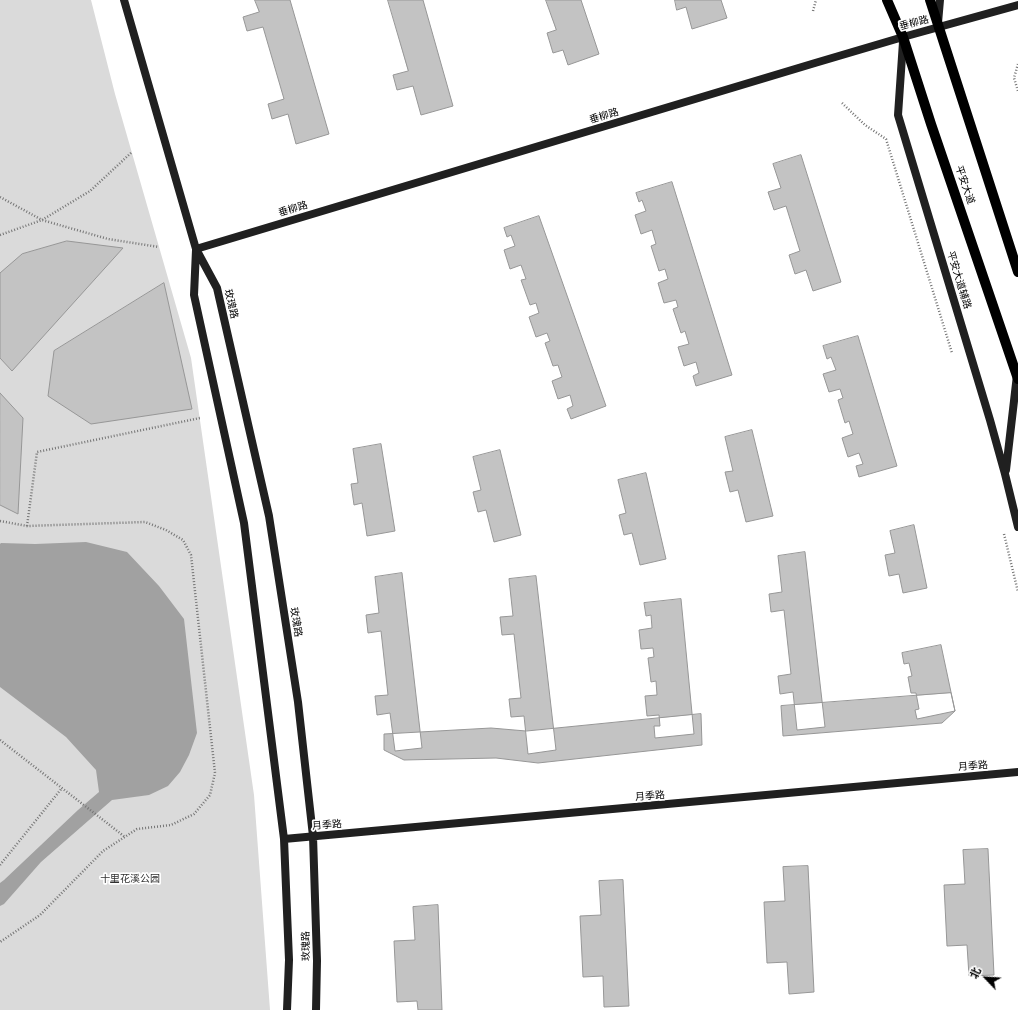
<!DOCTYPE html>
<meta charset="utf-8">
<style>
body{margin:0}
#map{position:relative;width:1018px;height:1010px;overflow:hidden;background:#fff;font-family:"Public Sans","Noto Sans SC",sans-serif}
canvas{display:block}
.north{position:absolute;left:966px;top:958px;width:40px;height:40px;-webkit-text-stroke:3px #fff;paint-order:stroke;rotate:295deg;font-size:11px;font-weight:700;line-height:16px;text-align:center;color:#000}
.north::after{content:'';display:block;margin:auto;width:14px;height:18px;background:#000;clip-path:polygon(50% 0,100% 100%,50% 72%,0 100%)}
</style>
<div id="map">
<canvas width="1018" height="1010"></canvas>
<div class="north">北</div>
</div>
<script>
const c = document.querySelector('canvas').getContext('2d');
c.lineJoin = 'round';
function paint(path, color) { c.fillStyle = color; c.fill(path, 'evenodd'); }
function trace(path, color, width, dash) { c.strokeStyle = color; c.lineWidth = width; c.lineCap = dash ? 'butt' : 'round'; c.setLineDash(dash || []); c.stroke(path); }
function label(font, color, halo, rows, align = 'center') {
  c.font = font + ' "Public Sans","Noto Sans SC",sans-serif'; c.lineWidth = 3.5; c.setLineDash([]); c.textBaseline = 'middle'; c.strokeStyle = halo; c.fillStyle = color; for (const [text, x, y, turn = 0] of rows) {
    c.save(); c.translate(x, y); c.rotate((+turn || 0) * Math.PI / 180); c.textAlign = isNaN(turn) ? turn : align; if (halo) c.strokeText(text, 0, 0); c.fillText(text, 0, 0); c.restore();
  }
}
const green = new Path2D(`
 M0,0H91L115,94L191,358L254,795L270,1010H0Z`);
const water = new Path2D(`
 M86,542L127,552L159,586L184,619L197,733L189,755L180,772L168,786L149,795L112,800L41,862L4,904L0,906V883L4,880L78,810L99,792L96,770L66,737L0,687V544L1,543L35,544Z`);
const building = new Path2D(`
 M255,0H290L329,134L296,144L288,114L272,119L268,104L284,99L263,27L247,31L243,17L259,12Z
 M388,0H423L453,106L421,115L413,86L397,90L393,75L408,71Z
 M546,0H581L599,54L568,65L563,50L553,53L547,33L556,30Z
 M675,0H721L727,18L692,29L686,7L677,10Z
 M801,155L841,282L813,291L806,270L795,274L789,255L800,251L786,206L774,210L768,192L781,188L773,164Z
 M672,182L732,375L696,386L693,376L699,373L696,362L684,366L678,347L689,344L685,331L681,333L673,309L678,307L676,300L664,303L658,283L668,279L665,269L659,271L651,246L656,244L652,230L641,234L635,215L646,211L642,200L639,202L636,193Z
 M539,216L606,406L571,419L567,409L573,406L570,395L558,399L552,381L562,377L558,365L553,366L545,343L550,341L547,333L536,337L529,317L539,313L536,303L530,305L521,280L526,279L521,265L510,269L504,250L515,246L511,235L507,237L504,228Z
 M67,241L123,248L12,371L0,358V273L22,254Z
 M164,283L192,409L91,424L48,396L54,351Z
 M858,336L897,466L859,477L856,466L863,464L859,453L848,457L842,438L853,434L849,421L845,423L838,400L843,398L840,389L829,392L823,374L836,370L831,357L827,359L823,346Z
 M0,393L23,418L18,514L0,505Z
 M752,430L773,516L746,522L738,490L730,492L725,472L733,471L725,437Z
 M381,444L395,531L367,536L362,503L354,505L351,484L358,483L353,449Z
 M500,450L521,535L494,542L486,510L478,512L473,492L481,490L473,457Z
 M646,473L666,559L640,565L632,533L624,535L619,515L626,513L618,480Z
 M914,525L927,588L903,593L899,574L889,576L885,555L895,553L890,531Z
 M805,552L825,727L797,730L793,692L780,694L778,676L791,674L784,610L771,612L769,594L782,592L778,556Z
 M402,573L422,748L395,751L390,713L377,715L375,696L388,695L381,631L368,633L366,615L379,613L375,577Z
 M536,576L556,750L528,754L524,716L511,717L509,699L521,698L514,634L502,635L500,617L513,616L509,579Z
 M681,599L694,734L655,738L654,726H660L659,715L647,716L645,696L657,695L656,681L651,682L648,658L654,657L653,648L641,649L639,630L652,628L651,615L646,616L644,603Z
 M941,645L955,711L917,719L915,710L919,709L916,693H911L908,677L912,676L909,663L904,664L902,653Z
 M951,693L955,711L942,723L783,736L781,706Z
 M701,714L702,745L538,763L496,758L404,760L384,750V734L491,728L526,731Z
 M988,849L994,975L969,976L967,945L947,946L944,885L965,884L963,850Z
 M808,866L814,992L789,994L787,962L767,963L764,902L785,901L783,867Z
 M623,880L629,1006L604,1007L603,976L583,977L580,916L601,915L599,881Z
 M438,905L442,1010H418L417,1001L397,1002L394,941L415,940L413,907Z`);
const path = new Path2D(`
 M813,11L816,0
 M1018,64L1014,78L1018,91
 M842,103L865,125L886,139L952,353
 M0,197L42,220L90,191L132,152
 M0,235L42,220L108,239L159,247
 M0,521L27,526L145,522L166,530L183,540L191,555L215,773L210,795L194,814L171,825L137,829L103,851L40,915L0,942
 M27,526L37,452L200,418
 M1004,534L1018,592
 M0,740L125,837
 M0,865L62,788`);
const secondary = new Path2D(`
 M124,0L196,249L217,288L269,516L298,702L313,836L317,961L316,1010
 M938,23L940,0
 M903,42L898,115L990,420L1005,474L1018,527
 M196,249L815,63L903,37L1018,5
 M196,250L194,295L244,523L284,839L289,960L287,1010
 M1006,470L1017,375
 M284,839L1018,772`);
const primary = new Path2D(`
 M887,0L903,37L931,124L1018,379
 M930,0L1018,272`);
const streetNames = [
 ["垂柳路",914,23,-15],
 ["垂柳路",604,116,-17],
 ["平安大道",965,185,71],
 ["垂柳路",293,209,-17],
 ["平安大道辅路",959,280,73],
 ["玫瑰路",231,304,77],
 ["玫瑰路",296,622,81],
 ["月季路",973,766,-5],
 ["月季路",650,796,-5],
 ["月季路",327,825,-5],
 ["玫瑰路",306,946,-91]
];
const parkNames = [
 ["十里花溪公园",130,879]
];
paint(green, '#dadada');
paint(water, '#a1a1a1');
paint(building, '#c3c3c3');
trace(building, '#979797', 1);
trace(path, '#757575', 2.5, [1, 2]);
trace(secondary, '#202020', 8);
trace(primary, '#000', 10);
label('10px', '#000', '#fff', streetNames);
label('10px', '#313131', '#fff', parkNames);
</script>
